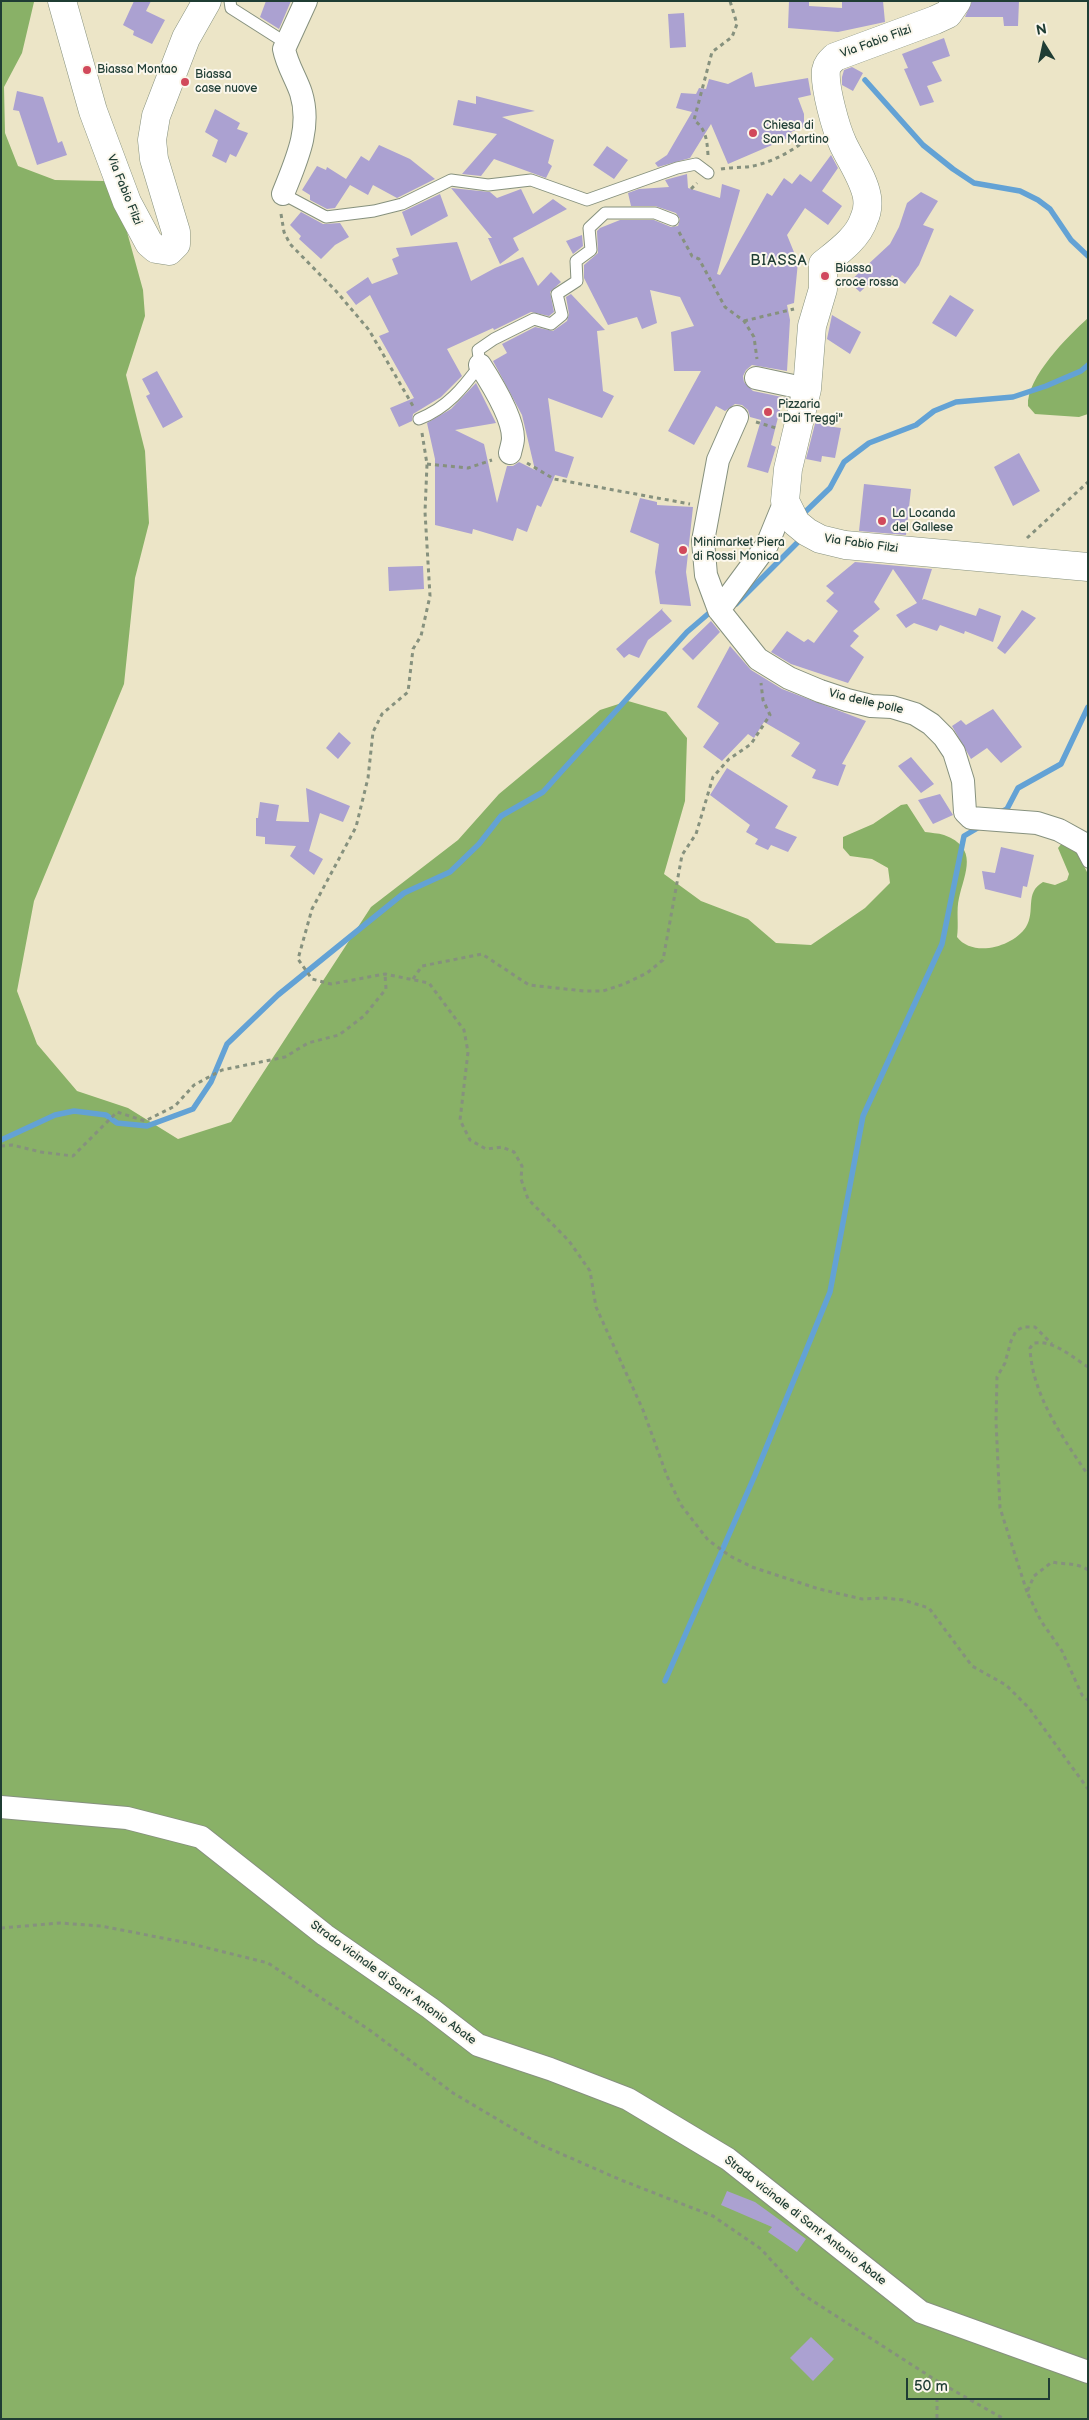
<!DOCTYPE html>
<style>
body{margin:0}
#map{position:relative;width:1089px;height:2420px;overflow:hidden;background:#ece5c7;font-family:"Balsamiq Sans",sans-serif}
canvas{display:block}
.frame{position:absolute;inset:0;border:2px solid #1f3d34;pointer-events:none}
.north{position:absolute;left:1019px;top:20px;width:50px;height:50px;-webkit-text-stroke:4px #fbf7ec;paint-order:stroke;rotate:350deg;font-size:14px;font-weight:700;line-height:20px;text-align:center;color:#1f3d34}
.north::after{content:'';display:block;margin:auto;width:18px;height:22px;background:#1f3d34;clip-path:polygon(50% 0,100% 100%,50% 72%,0 100%)}
.scale{position:absolute;left:906px;top:2378px;width:144px;height:22px;box-sizing:border-box;border:2px solid #1f3d34;border-top:0;padding-left:6px;font-size:15px;line-height:18px;white-space:nowrap;color:#1f3d34;-webkit-text-stroke:4px #fbf7ec;paint-order:stroke}
</style>
<div id="map">
<canvas width="1089" height="2420"></canvas>
<div class="frame"></div>
<div class="north">N</div>
<div class="scale">50 m</div>
</div>
<script>
const c = document.querySelector('canvas').getContext('2d');
c.lineJoin = 'round';
function paint(path, color) { c.fillStyle = color; c.fill(path, 'evenodd'); }
function trace(path, color, width, dash) { c.strokeStyle = color; c.lineWidth = width; c.lineCap = dash ? 'butt' : 'round'; c.setLineDash(dash || []); c.stroke(path); }
function label(font, color, halo, rows, align = 'center') {
  c.font = font + ' "Balsamiq Sans",sans-serif'; c.lineWidth = 4; c.setLineDash([]); c.textBaseline = 'middle'; c.strokeStyle = halo; c.fillStyle = color; for (const [text, x, y, turn = 0] of rows) {
    c.save(); c.translate(x, y); c.rotate((+turn || 0) * Math.PI / 180); c.textAlign = isNaN(turn) ? turn : align; if (halo) c.strokeText(text, 0, 0); c.fillText(text, 0, 0); c.restore();
  }
}
const forest = new Path2D(`
 M1,1L34,2L22,53L4,87L5,133L18,166L55,180L104,181L124,221L143,290L145,316L126,375L145,451L149,523L135,578L124,684L34,901L17,991L37,1044L77,1091L128,1108L178,1139L231,1122L371,907L458,840L499,794L600,710L628,701L666,712L687,738L685,801L664,874L701,901L748,919L776,943L811,945L865,908L890,883L888,868L872,859L850,856L843,848V837L873,824L901,805L907,804L925,832C931,833 938,833 944,835C979,848 965,872 959,898C956,910 959,925 957,937C973,958 1013,947 1026,927C1036,911 1024,893 1043,882L1055,885L1067,880L1069,874L1058,848L1062,843L1074,846L1088,874V2419H1Z
 M1088,318V414L1079,417L1035,414L1028,406C1026,378 1068,336 1088,318Z`);
const stream = new Path2D(`
 M865,80L923,145L953,169L974,183L1020,191L1038,200L1050,209L1071,240L1088,256
 M802,517L803,514L830,488L844,462L869,443L916,425L934,411L956,402L1013,397L1046,386L1081,371L1088,365
 M736,604L800,540
 M1001,812L1007,809L1018,788L1061,764L1088,707
 M1,1140L55,1115L74,1111L106,1115L117,1123L147,1126L193,1109L211,1082L227,1044L278,995L404,893L450,872L479,844L501,816L543,792L687,632L708,614
 M665,1681L755,1475L830,1292L863,1116L942,944L964,836L981,826`);
const building = new Path2D(`
 M134,1H151L146,11L165,20L152,44L133,35L134,31L123,25Z
 M266,1H291L279,29L260,17Z
 M789,1H809V6L842,8V1H883L885,22L838,32L788,28Z
 M972,1H1019L1018,26H1004L1003,17H965Z
 M684,13L686,47L670,48L668,14Z
 M944,38L950,56L932,62L942,81L927,86L934,102L920,106L904,69L908,68L902,54Z
 M852,67L863,73L853,91L842,85V77L844,70Z
 M752,72L755,87L808,78L811,95L798,98L804,114V127L791,132L793,136L728,164L711,124L690,158L658,167L655,163L667,155L692,112L676,108L681,93L696,94L699,88L706,89L709,79L728,84Z
 M17,91L43,97L58,143L62,141L67,155L37,165L19,111L13,110Z
 M476,96L535,111L502,117L554,140L548,163L552,166L546,178L494,159L481,176L462,174L497,134L453,125L458,100L476,104Z
 M215,109L240,123L237,129L248,133L236,157L230,154L226,163L212,156L218,140L205,132Z
 M379,145L410,159L435,179L397,198L373,185L368,195L350,185L335,208L327,209L310,200V195L302,190L317,166L326,170L327,167L346,179L361,156L369,161Z
 M607,146L628,160L614,179L593,165Z
 M831,155L838,168L822,191L842,206L828,225L805,208L787,235L798,262L794,303L787,305L790,320L787,371L752,365L746,370L743,376L744,382L753,391L787,398L786,403L782,402L771,445L776,447L768,473L747,467L761,420L750,417L748,410L742,405L735,404L725,411L716,406L694,445L668,431L701,371H674L671,332L694,326L680,297L650,290L657,323L642,329L637,317L608,325L584,278V265L598,253L597,231L600,228L620,220H654L671,227L678,226L680,219L676,213L655,206H631L628,193L639,189L669,187L665,180L687,174L688,188L720,198L722,184L740,190L717,274L720,275L767,193L772,196L784,178L792,184L800,174L811,182Z
 M451,188L490,192L497,198L521,189L533,214L553,199L567,209L513,238L519,250L500,264L488,238H492Z
 M921,192L938,201L923,225L934,229L919,265L905,284L892,275L884,286L874,279L860,292L849,282L890,244L899,227L907,203Z
 M440,194L448,216L411,236L402,212Z
 M301,212L323,224L340,223L349,237L335,245L321,259L299,239L301,236L290,225Z
 M582,235L583,246L573,254L566,241Z
 M457,242L471,281L495,268L523,257L538,286L551,272L561,282L550,292L554,312L549,316L531,312L494,330L493,328L447,349L462,376L441,397L413,414L412,421L399,427L390,408L414,398L379,336L389,332L370,295L356,305L346,292L368,277L372,284L398,274L392,259L399,256L396,248Z
 M571,294L605,330L597,331L603,391L614,396L602,418L548,398L555,451L574,457L567,478L555,475L541,507L537,505L527,532L517,528L513,541L473,529L472,534L435,525V459L427,423L451,409L476,383L496,423L455,430L484,444L497,503L507,466H513L519,462L535,470L522,415L493,361L507,353L502,344L535,327L553,331L567,321L569,314L566,297Z
 M950,295L974,310L956,337L932,323Z
 M832,315L861,332L850,354L827,339Z
 M157,371L183,417L163,428L146,396L150,394L142,379Z
 M817,416L829,419L827,426L841,428L835,458L822,456L821,462L806,459Z
 M1019,453L1040,491L1013,506L994,467Z
 M864,484L911,489L906,535L859,531Z
 M640,498L657,502V505L693,507L686,572L691,606L660,604L655,572L659,544L630,532Z
 M855,562L932,569L922,600L924,599L976,616L979,608L1001,616L993,642L965,631L964,634L940,625L937,631L914,623L906,628L896,615L917,603L893,569L874,602L880,609L853,631L859,636L850,646L864,657L848,683L791,664L771,652L787,631L804,642L808,639L814,643L838,611L826,601L834,593L826,586Z
 M423,566L424,589L389,591L388,567Z
 M663,608L662,610L672,621L648,640L639,658L629,654L624,658L616,649Z
 M1022,610L1036,618L1005,654L997,648Z
 M711,621L720,632L693,660L682,649Z
 M730,646L751,670L782,689L866,721L842,764L846,765L838,786L812,778L816,770L791,756L800,743L764,722L754,738L748,734L722,761L703,747L719,723L697,707Z
 M993,709L1022,747L1001,763L987,748L971,759L952,726L961,720L966,725Z
 M339,732L351,743L338,759L326,748Z
 M911,757L934,784L921,793L898,766Z
 M727,768L788,806L775,828L797,837L788,852L771,845L768,850L755,844L758,839L746,832L750,825L710,795Z
 M306,788L350,806L343,822L320,813L309,851L323,859L314,875L290,856L296,846L265,844V837L256,836V818H258L260,802L279,805L276,821L309,822Z
 M940,794L953,815L933,824L918,800Z
 M1001,847L1034,855L1027,887L1023,886L1021,898L985,889L982,871L995,873Z
 M727,2191L755,2202L806,2239L797,2252L768,2232L772,2227L721,2205Z
 M811,2337L834,2359L813,2381L790,2358Z`);
const path = new Path2D(`
 M708,155C707,140 706,129 694,120L712,52L732,37L737,24L730,1
 M721,169C732,167 743,168 753,166C776,161 798,148 815,132
 M691,189L697,183
 M281,214L284,232L290,244L336,291L369,330L413,406
 M679,232L692,256L699,259L725,307L744,321L754,337L757,359
 M744,321L794,309
 M756,422L776,428
 M422,433L427,464L425,512L430,596L421,636L413,649L408,692L382,714L373,732L368,778L356,827L312,909L298,959L312,979L331,984L385,974L429,983L464,1030L468,1052L460,1120L470,1140L486,1149L502,1147L514,1152L522,1166L521,1179L528,1199L569,1241L590,1271L596,1307L643,1410L667,1476L681,1505L708,1540L730,1556L752,1567L819,1589L862,1599L884,1598L903,1600L929,1608L972,1666L1006,1685L1029,1708L1088,1789
 M527,463L554,479L690,504
 M427,464L468,468L492,460
 M1027,538L1088,482
 M413,979L422,966L482,954L529,985L584,991H603L624,984L647,973L663,960L682,855L696,834L713,777L729,759L751,744L770,715L763,700L761,683
 M1,1146L12,1145L41,1152L73,1156L117,1112L145,1121L175,1106L194,1085L222,1070L285,1057L308,1043L339,1035L364,1016L386,989L385,974
 M1088,1367C1072,1357 1054,1340 1034,1343L1030,1348C1032,1395 1063,1438 1088,1475
 M1088,1570C1076,1562 1065,1565 1052,1562L1034,1576L1027,1592L1041,1621L1062,1651L1082,1695L1088,1700
 M1027,1592L1000,1508L996,1421L997,1377L1005,1363L1011,1341L1016,1331L1023,1327H1035L1052,1344
 M1,1928L60,1923L101,1926L188,1943L268,1963L371,2031L453,2093L541,2145L621,2180L713,2216L761,2249L802,2294L937,2381L1004,2419
 M937,2382V2419`);
const lane = new Path2D(`
 M230,1L231,8L286,43
 M283,194L326,217L374,211L402,204L451,180L488,185L531,180L587,200L677,168L696,164L708,173
 M419,419C447,408 463,388 480,365L478,350L494,339L534,319L551,324L562,315L557,294L577,281L576,261L591,250L589,228L605,213H655L673,220
 M1079,845L1088,862`);
const street = new Path2D(`
 M283,194C296,161 312,128 301,93C296,78 287,65 284,49L306,1
 M480,365C491,382 513,417 513,438C513,443 511,448 510,453
 M756,378L807,389
 M737,417L718,460L703,541L706,575L719,610L758,659L789,678L820,691L847,700L871,706L892,707L915,714L931,724L944,737L954,752L963,781L965,812L971,818L1037,823L1059,830L1088,846
 M719,610L767,545L785,501
 M1,1807L127,1818L201,1837L325,1935L430,2008L478,2045L550,2069L628,2099L728,2159L921,2312L1088,2372`);
const secondary = new Path2D(`
 M62,1L93,111L127,202L149,243L156,249L169,251L176,244V232L154,159L152,140L156,116L186,38L207,1
 M957,1L948,14L935,20L835,57C831,61 827,64 826,70C824,87 836,129 843,144C851,161 864,179 867,197C868,204 867,213 864,219C858,238 838,252 823,264V289L812,326L807,389L788,469L785,501L796,523L807,532L820,539L845,545L1088,567`);
const markers = [
 [87,70,5,"#d1495b"],
 [185,82,5,"#d1495b"],
 [753,133,5,"#d1495b"],
 [825,276,5,"#d1495b"],
 [768,412,5,"#d1495b"],
 [882,521,5,"#d1495b"],
 [683,550,5,"#d1495b"]
];
const streetNames = [
 ["Via Fabio Filzi",876,42,-20],
 ["Via Fabio Filzi",124,190,68],
 ["Via Fabio Filzi",861,544,8],
 ["Via delle polle",866,702,13],
 ["Strada vicinale di Sant' Antonio Abate",393,1983,36],
 ["Strada vicinale di Sant' Antonio Abate",805,2221,38]
];
const poiNames = [
 ["Biassa Montao",97,70],
 ["Biassa",195,75],
 ["case nuove",195,89],
 ["Chiesa di",763,126],
 ["San Martino",763,140],
 ["Biassa",835,269],
 ["croce rossa",835,283],
 ["Pizzaria",778,405],
 ["\"Dai Treggi\"",778,419],
 ["La Locanda",892,514],
 ["del Gallese",892,528],
 ["Minimarket Piera",693,543],
 ["di Rossi Monica",693,557]
];
const quarterNames = [
 ["BIASSA",779,261]
];
paint(forest, '#89b167');
trace(stream, '#63a2d5', 5.5);
paint(building, '#aba1d1');
trace(lane, '#86917e', 13);
trace(street, '#86917e', 24);
trace(secondary, '#86917e', 29);
trace(path, '#86917e', 3, [4, 4]);
trace(lane, '#fff', 11);
trace(street, '#fff', 22);
trace(secondary, '#fff', 28);
for (const [x, y, r, color] of markers) { const dot = new Path2D(); dot.arc(x, y, r, 0, 2 * Math.PI); c.fillStyle = color; c.fill(dot); trace(dot, '#fbf7ec', 2); }
label('12px', '#1f3d34', '#fbf7ec', streetNames);
label('12px', '#1f3d34', '#fbf7ec', poiNames, 'left');
c.letterSpacing = '1px';
label('15px', '#1f3d34', '#fbf7ec', quarterNames);
c.letterSpacing = '0px';
</script>
